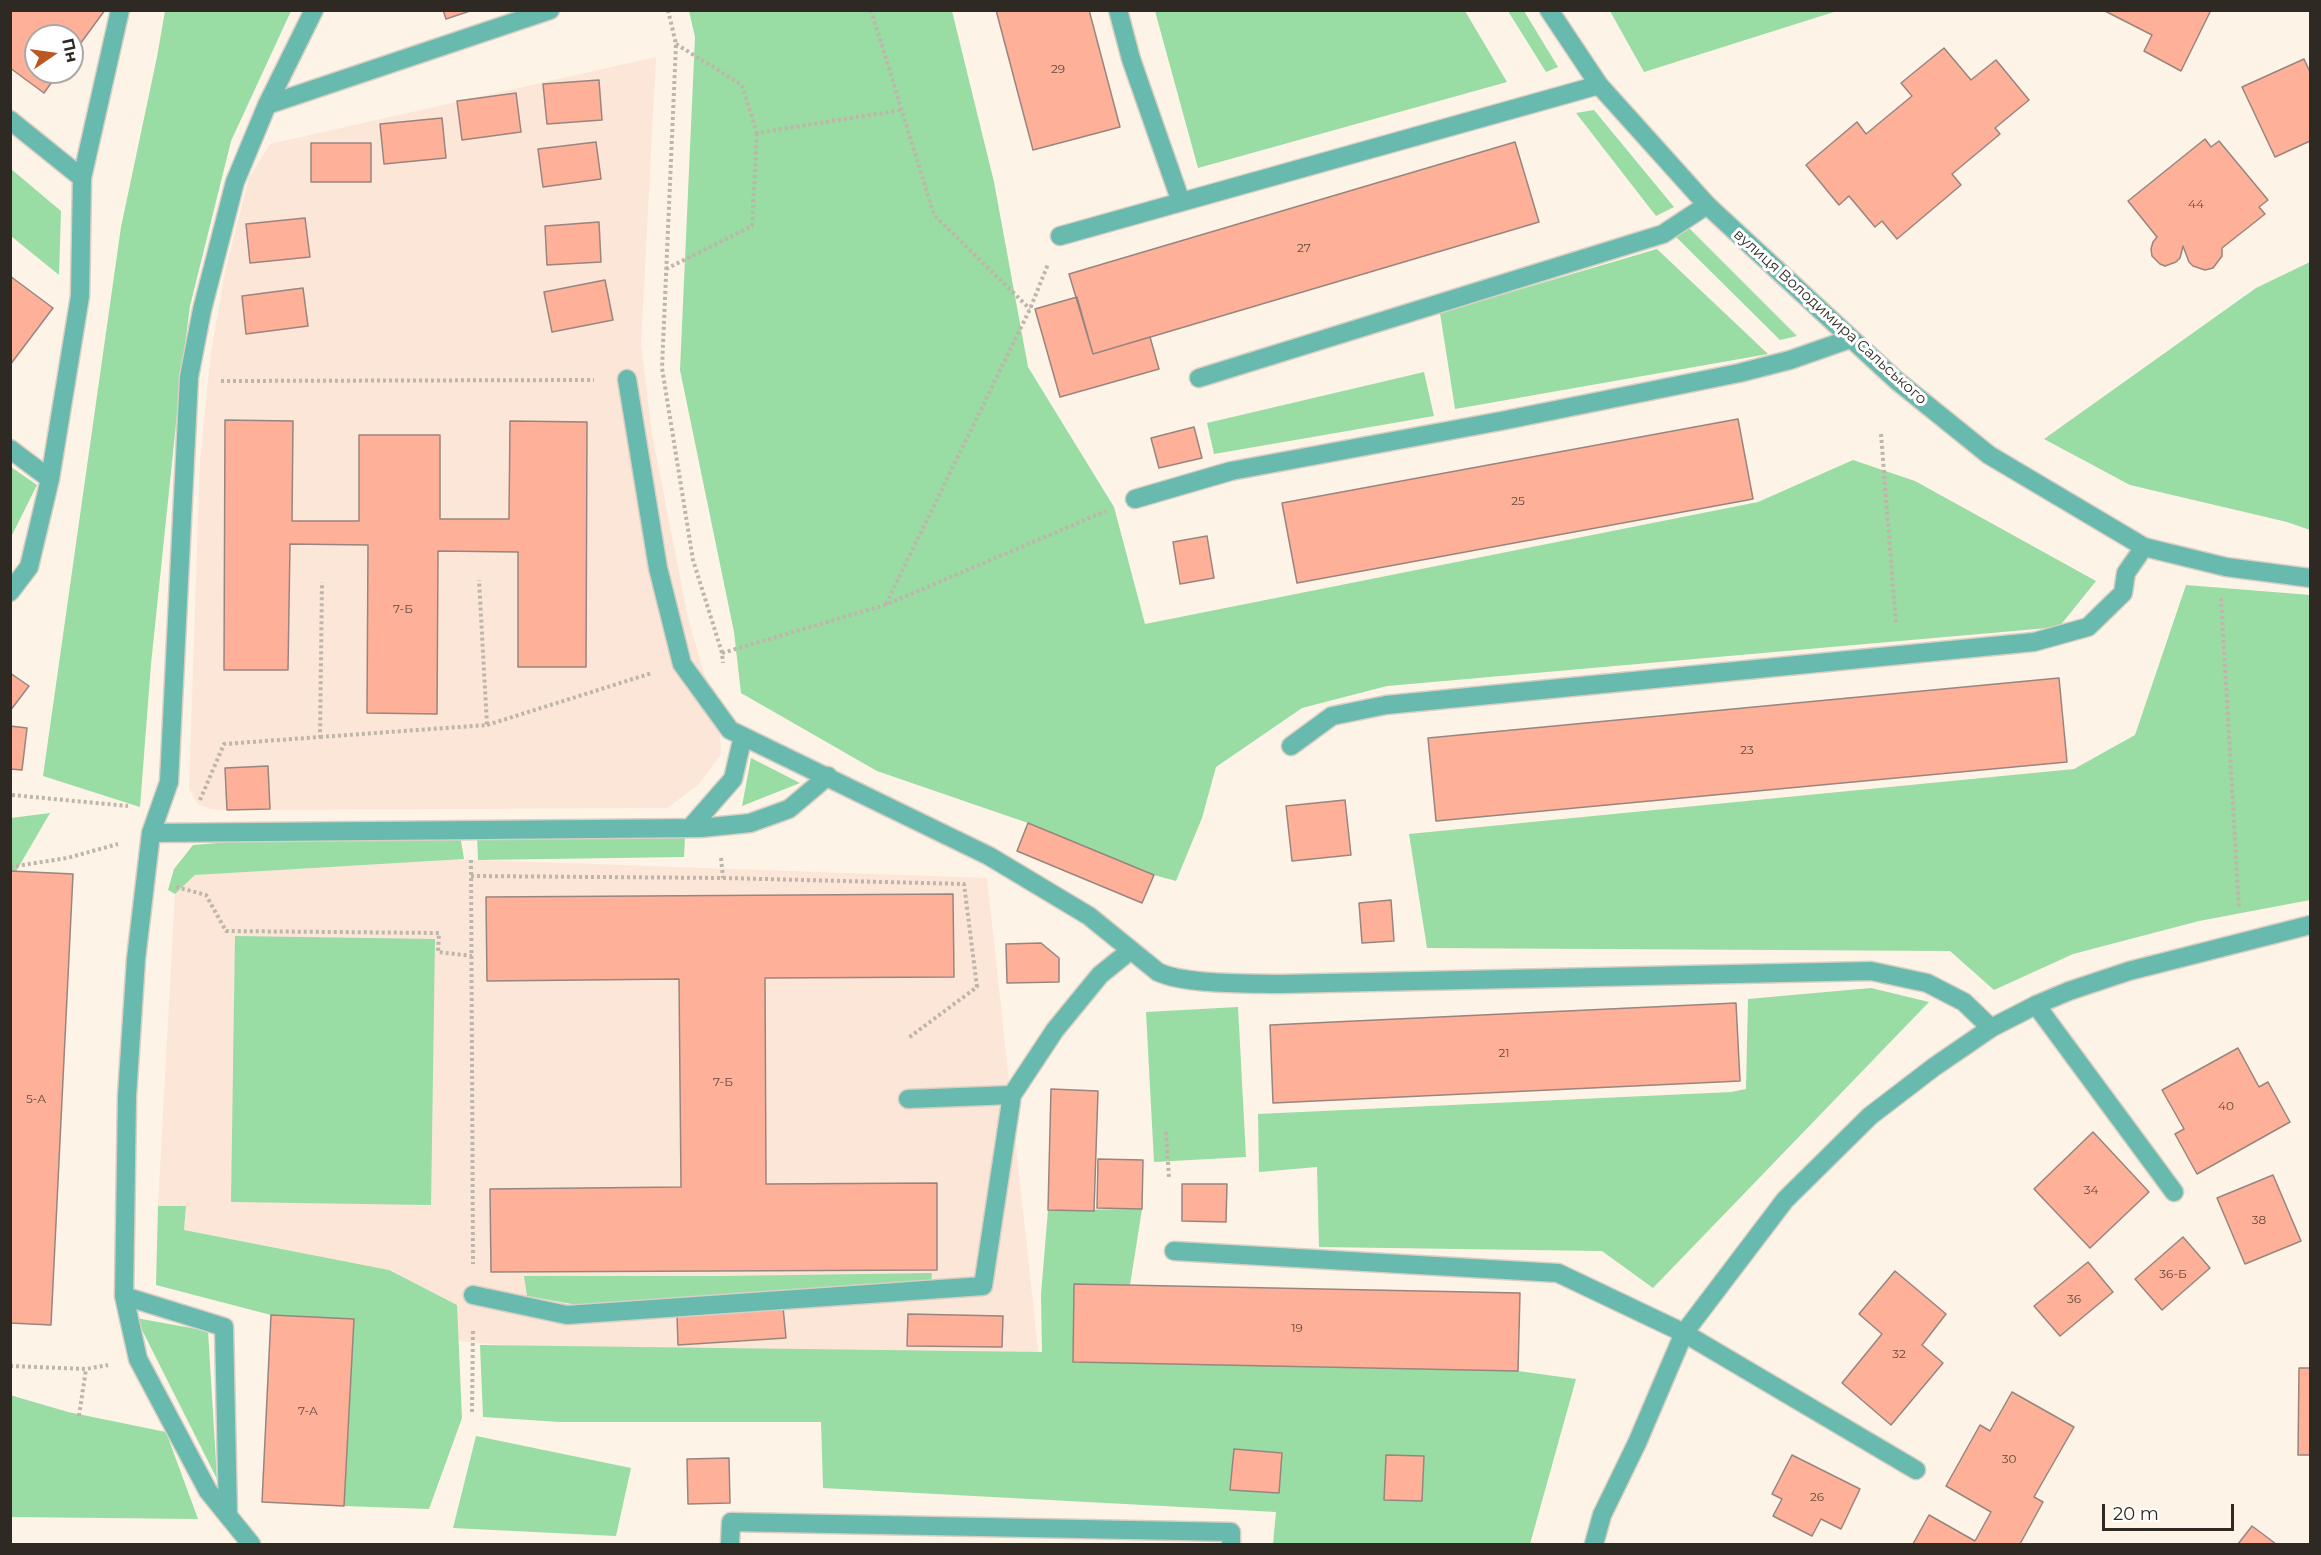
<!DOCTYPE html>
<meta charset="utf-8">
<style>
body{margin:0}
#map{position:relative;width:2321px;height:1555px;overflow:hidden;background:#fdf3e6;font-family:Montserrat,sans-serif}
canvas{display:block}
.frame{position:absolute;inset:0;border:12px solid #2e2923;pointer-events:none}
.north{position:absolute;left:24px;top:24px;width:60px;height:60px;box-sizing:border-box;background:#fff;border:2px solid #aba9a7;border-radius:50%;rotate:77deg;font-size:16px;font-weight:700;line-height:24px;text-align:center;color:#2e2923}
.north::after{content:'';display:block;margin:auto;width:21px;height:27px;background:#bb5721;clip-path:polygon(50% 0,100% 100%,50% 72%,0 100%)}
.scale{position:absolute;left:2102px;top:1504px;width:132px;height:27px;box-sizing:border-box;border:3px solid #2e2923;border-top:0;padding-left:8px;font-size:18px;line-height:21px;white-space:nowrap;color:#2e2923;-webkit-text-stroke:4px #fff;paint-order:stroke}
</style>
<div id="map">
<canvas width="2321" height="1555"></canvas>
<div class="frame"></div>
<div class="north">Пн</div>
<div class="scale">20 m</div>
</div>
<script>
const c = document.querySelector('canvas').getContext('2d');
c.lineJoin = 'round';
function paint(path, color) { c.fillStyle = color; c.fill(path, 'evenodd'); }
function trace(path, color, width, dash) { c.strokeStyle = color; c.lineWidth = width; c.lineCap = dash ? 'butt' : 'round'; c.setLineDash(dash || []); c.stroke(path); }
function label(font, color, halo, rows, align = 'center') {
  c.font = font + ' Montserrat,sans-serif'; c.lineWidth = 6; c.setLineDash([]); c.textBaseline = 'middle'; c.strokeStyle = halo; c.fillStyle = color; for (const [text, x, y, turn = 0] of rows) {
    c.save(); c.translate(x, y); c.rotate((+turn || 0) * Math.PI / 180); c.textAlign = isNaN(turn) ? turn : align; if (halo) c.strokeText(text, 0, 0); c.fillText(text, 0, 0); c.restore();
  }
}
const education = new Path2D(`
 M656,57L641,344L652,434L688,618L704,674L717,695L721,754L699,784L667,808L227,810L210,809L198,804L189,789L200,461L211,352L226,267L249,178L270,144Z
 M450,859L987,878L1043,1396L458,1341L389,1270L184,1230L186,1206H158L175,894L195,875Z`);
const green = new Path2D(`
 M165,11H291L231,141L190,306L181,376L151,664L140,807L43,776L121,227L157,57Z
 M689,11H952L994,182L1028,367L1114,507L1145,624L1758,502L1853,460L1915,481L2096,581L2059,627L1387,686L1302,708L1216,767L1202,818L1176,881L1154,875L1028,823L877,771L741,693L734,632L680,370L695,37Z
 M1155,11H1465L1507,82L1198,168Z
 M1508,11H1524L1558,67L1546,72Z
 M1610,11H1837L1644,72Z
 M1594,110L1674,207L1656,216L1576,113Z
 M11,169L61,211L59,275L11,236Z
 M1687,226L1797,336L1780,340L1673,234Z
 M1657,249L1768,354L1455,409L1440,313Z
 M2310,262V530L2287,522L2130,485L2044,439L2256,288Z
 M1424,372L1434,416L1214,454L1207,423Z
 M11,467L37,485L11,537Z
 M2186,585L2310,595V900L2199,921L2073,954L1994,990L1950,951L1427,948L1409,834L2074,769L2135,735Z
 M751,758L800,783L742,806Z
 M50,813L11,880V818Z
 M460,835L464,859L195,875L175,894L168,890L174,869L193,845L281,838Z
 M477,836L685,838L684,857L478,860Z
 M235,936L435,939L431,1205L231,1202Z
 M1871,988L1929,1002L1653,1288L1602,1251L1319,1247L1317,1167L1259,1172L1258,1114L1731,1092L1746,1089L1748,999Z
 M1238,1007L1246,1157L1154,1162L1146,1012Z
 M158,1206H186L184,1230L389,1270L457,1305L462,1418L429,1509L344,1506L354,1320L271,1315L156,1285Z
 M1142,1209L1130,1285L1074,1284L1073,1362L1518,1371L1576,1379L1530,1544H1273L1276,1512L823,1488L821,1422H560L483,1417L480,1345L1042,1352L1041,1294L1048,1210Z
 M932,1273L931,1283L578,1305L527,1296L524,1276H723Z
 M136,1318L208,1331L217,1479Z
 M10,1395L68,1412L166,1432L198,1519L11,1517Z
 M476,1436L631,1468L616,1536L453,1528Z`);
const building = new Path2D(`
 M10,10H105L72,55V36H36V72H59L44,93L10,68Z
 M443,10H473L446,19Z
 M996,10H1089L1120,127L1033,150Z
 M2103,10H2211L2181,71L2144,51L2152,35Z
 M1944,48L1971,80L1996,60L2029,100L1995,128L2000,134L1952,174L1961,185L1897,239L1882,221L1875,227L1849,196L1839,205L1806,165L1857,122L1866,134L1912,96L1901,83Z
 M2304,59L2310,72V141L2275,157L2242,87Z
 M599,80L602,120L547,124L543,84Z
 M516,93L521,132L462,140L457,101Z
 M442,118L446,158L384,164L380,124Z
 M2205,139L2211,147L2219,141L2268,200L2259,207L2265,214L2222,248V256L2213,268L2205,270L2193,266L2189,262L2183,246L2180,258L2176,262L2165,266L2160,264L2152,256L2151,249L2153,242L2157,237L2128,201Z
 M596,142L601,179L543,187L538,149Z
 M1515,142L1539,222L1093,354L1069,274Z
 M311,143H371V182H311Z
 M305,218L310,257L250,263L246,224Z
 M599,222L601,262L547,265L545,226Z
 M10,276L53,308L10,365Z
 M605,280L613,320L552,332L544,292Z
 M303,288L308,326L246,334L242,296Z
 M1077,297L1093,354L1150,337L1159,369L1060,397L1035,309Z
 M1738,419L1753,499L1297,583L1282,503Z
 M225,420L293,421L292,521H359V435H440V519H509L510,421L587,422L586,667H518V552L438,551L437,714L367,713L368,545L290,544L288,670H224Z
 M1194,427L1202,458L1159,468L1151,438Z
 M1207,536L1214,578L1180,584L1173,542Z
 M10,673L29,686L10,711Z
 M2059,678L2067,762L1436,821L1428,738Z
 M10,726L27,728L22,770L10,769Z
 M268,766L270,809L227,810L225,768Z
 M1345,800L1351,855L1292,861L1286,806Z
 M1028,823L1154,875L1142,903L1017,851Z
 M10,871L73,874L51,1325L10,1323Z
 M953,894L954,977L765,978L766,1184L937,1183V1270L491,1272L490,1189L681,1187L679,979L487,981L486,897Z
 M1391,900L1394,941L1362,943L1359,903Z
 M1041,943L1059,958V982L1007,983L1006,944Z
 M1736,1003L1740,1081L1273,1103L1270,1025Z
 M2238,1048L2259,1087L2268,1082L2290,1122L2197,1174L2175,1134L2184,1129L2162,1090Z
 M1051,1089L1098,1091L1094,1211L1048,1210Z
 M2093,1132L2149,1192L2090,1248L2034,1189Z
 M1098,1159L1143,1160L1142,1209L1097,1208Z
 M2273,1175L2301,1241L2245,1264L2217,1198Z
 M1182,1184H1227L1226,1222L1182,1221Z
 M2183,1237L2210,1268L2162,1310L2135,1279Z
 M2088,1262L2113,1292L2060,1336L2034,1306Z
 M1895,1271L1946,1314L1922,1345L1943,1363L1891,1425L1842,1383L1882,1334L1859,1314Z
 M1074,1284L1520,1293L1518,1371L1073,1362Z
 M783,1307L786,1338L678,1345L677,1315Z
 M908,1314L1003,1316L1002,1347L907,1346Z
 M271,1315L354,1319L344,1506L262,1502Z
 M2299,1368H2310V1455H2298Z
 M2012,1392L2074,1427L2034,1497L2043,1502L2020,1544H1913L1929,1515L1975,1541L1991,1512L1946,1486L1980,1425L1990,1431Z
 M1234,1449L1282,1453L1279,1493L1230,1490Z
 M1386,1455L1424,1456L1422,1501L1384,1500Z
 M1792,1455L1860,1489L1841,1529L1821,1519L1812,1536L1773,1516L1782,1499L1772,1494Z
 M729,1458L730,1503L688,1504L687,1459Z
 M2252,1526L2276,1544H2238Z`);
const path = new Path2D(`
 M668,10L676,44L662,368L693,560L722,653L723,663
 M871,10L934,215L1030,309
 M676,44L742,85L757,133L901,110
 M666,269L752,226L757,133
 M221,381L594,380
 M1881,434L1896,625
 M2221,598L2239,909
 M886,604L1030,309L1048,264
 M722,653L885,605L1106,511
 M487,725L652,673
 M320,737L487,725L479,580
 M12,795L128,806
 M200,800L224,744L320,737L322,582
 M721,858L723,878
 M471,860L473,1264
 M10,867L67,858L118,844
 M471,876L723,878L964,884L977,987L907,1039
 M176,887L206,895L226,931L439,933L438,952L472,956
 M1166,1132L1169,1177
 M10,1366L86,1369L108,1365
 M472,1412L473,1328
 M79,1416L86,1369`);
const lane = new Path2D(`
 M1118,10L1131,59L1181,202
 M267,105L550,10
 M10,120L82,178
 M1060,236L1599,85
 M1199,378L1663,234L1707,205
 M627,379L658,568L682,664L730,730L989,856L1089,916L1158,972C1186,985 1249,983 1281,984L1871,971L1927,983L1964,1002L1991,1028
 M10,449L50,479
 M1135,499L1231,471L1501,421L1739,373L1790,360L1850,339
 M10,592L29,567L50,479L80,296L82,178L120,10
 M1291,746L1332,716L1386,705L2034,642L2088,627L2123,593L2126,573L2144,547
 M690,828L733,779L743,736
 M151,833L701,828L750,823L789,809L828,776
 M2036,1005L2174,1192
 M908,1099L1012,1095L1055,1030L1100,975L1131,950
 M1174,1251L1558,1273L1684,1333L1916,1470
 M473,1295L567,1315L983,1286L1012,1095
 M124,1296L224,1327L228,1516
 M251,1544L208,1491L138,1359L124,1296L127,1096L136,959L151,833L169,782L189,377L202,310L235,182L267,105L314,10
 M730,1544L731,1522L1231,1532V1544`);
const street = new Path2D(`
 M1549,10L1599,85L1707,205L1896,380L1989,455L2144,547L2226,567L2310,578
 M1594,1544L1602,1515L1637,1443L1684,1333L1785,1200L1870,1116L1934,1067L1991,1028L2036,1005L2069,991L2129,971L2310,925`);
const numberNames = [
 ["29",1058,69],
 ["44",2196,204],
 ["27",1304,248],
 ["25",1518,501],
 ["7-Б",403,609],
 ["23",1747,750],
 ["21",1504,1053],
 ["7-Б",723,1082],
 ["5-А",36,1099],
 ["40",2226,1106],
 ["34",2091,1190],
 ["38",2259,1220],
 ["36-Б",2173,1274],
 ["36",2074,1299],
 ["19",1297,1328],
 ["32",1899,1354],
 ["7-А",308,1411],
 ["30",2009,1459],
 ["26",1817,1497]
];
const streetNames = [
 ["вулиця Володимира Сальського",1830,317,42]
];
paint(education, '#fbe6d8');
paint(green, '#99dca4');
paint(building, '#feb198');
trace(building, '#99857f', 1.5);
trace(lane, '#d8cfc3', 21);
trace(street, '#d8cfc3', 21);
trace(path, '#beb6ab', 4, [3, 3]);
trace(lane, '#68b9ae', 18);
trace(street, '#68b9ae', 18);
label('12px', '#624b40', null, numberNames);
label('15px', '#2e2923', '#fff', streetNames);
</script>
